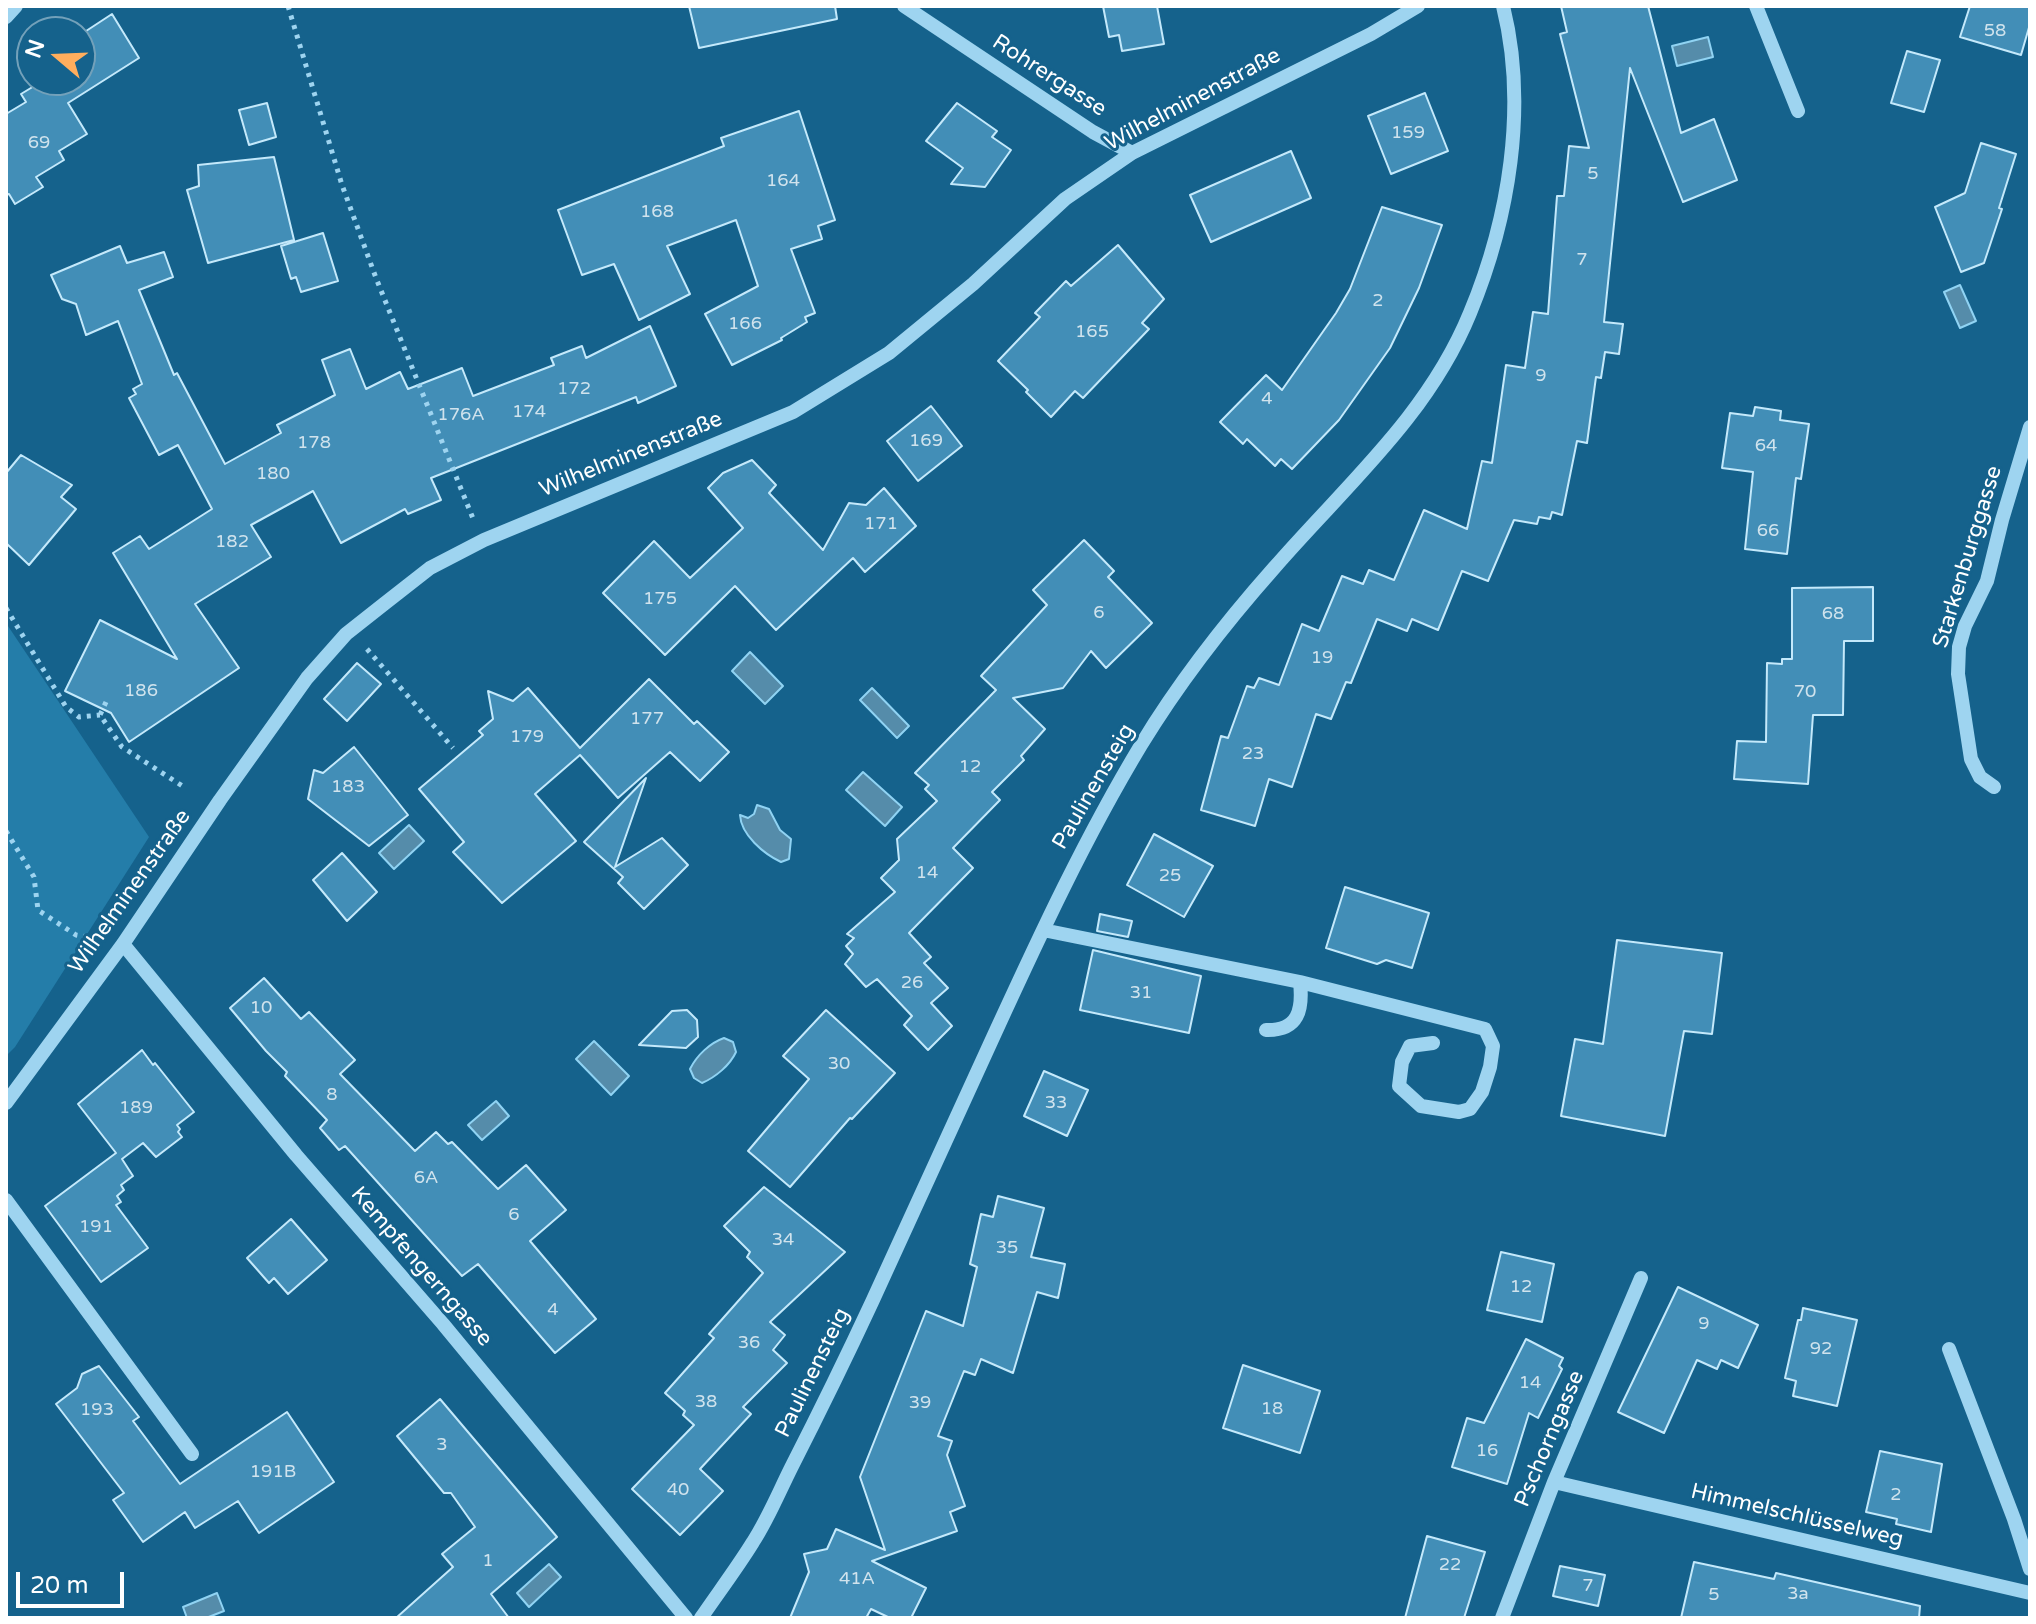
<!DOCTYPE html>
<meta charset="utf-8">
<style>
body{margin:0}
#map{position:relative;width:2036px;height:1624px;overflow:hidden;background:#15628c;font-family:"Varela Round",sans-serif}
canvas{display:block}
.frame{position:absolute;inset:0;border:8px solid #fff;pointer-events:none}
.north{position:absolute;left:16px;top:16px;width:80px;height:80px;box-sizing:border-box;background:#15628c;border:2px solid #73a1ba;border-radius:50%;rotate:289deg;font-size:22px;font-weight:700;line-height:32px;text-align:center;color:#fff}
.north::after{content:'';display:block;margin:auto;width:28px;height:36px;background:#ffae5d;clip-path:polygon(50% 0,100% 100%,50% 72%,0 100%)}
.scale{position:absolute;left:16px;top:1572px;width:108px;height:36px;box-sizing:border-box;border:4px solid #fff;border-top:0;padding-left:10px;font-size:24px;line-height:28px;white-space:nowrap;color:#fff;-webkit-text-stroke:6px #15628c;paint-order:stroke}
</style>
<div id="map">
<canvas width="2036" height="1624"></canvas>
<div class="frame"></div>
<div class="north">N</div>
<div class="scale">20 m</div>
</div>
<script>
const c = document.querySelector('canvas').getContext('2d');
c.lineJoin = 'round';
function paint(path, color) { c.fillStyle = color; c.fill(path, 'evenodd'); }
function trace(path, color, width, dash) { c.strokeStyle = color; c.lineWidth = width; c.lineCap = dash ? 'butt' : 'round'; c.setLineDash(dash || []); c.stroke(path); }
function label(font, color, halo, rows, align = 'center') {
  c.font = font + ' "Varela Round",sans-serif'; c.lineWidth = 6; c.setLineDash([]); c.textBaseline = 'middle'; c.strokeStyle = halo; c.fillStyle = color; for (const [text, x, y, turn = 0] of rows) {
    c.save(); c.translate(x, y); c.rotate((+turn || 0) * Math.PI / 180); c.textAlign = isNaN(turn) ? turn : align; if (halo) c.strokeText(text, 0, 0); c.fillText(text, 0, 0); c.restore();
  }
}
const green = new Path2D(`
 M6,623L149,837L15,1047L6,1056Z`);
const water = new Path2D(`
 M1708,37L1713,57L1677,66L1672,46Z
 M1960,285L1976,321L1960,328L1944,292Z
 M750,652L783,686L765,704L732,671Z
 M872,688L909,726L897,738L860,700Z
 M863,772L902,807L885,826L846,790Z
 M757,805L769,809L780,830L791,839L789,859L781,862C764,854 741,835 740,815L748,818L754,814Z
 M409,825L424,841L394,869L379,853Z
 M724,1038L733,1042L736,1052C730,1065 716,1077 702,1083L694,1078L690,1069C697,1055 710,1043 724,1038Z
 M594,1041L629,1076L611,1095L576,1059Z
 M496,1101L509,1116L482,1140L468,1125Z
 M549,1564L561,1577L529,1607L517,1593Z
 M217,1593L224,1611L206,1618H187L183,1607Z`);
const building = new Path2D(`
 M689,6H835L837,19L699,48Z
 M1103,6H1157L1164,44L1122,51L1119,35L1109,37Z
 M1561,6H1648L1681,133L1714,119L1737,180L1683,202L1630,68L1604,322L1623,324L1619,354L1605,352L1601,378L1596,377L1587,443L1577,441L1562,515L1552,512L1550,519L1539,517L1537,524L1514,520L1488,581L1462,571L1438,630L1412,619L1407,631L1377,619L1351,683L1346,682L1331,719L1316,714L1292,787L1269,779L1255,826L1201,810L1221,736L1228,738L1247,686L1254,688L1259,678L1279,685L1302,624L1319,631L1342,576L1363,584L1369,570L1394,580L1424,510L1467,529L1482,461L1492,463L1506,365L1525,368L1533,312L1548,314L1557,196H1564L1569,146L1589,148L1560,34L1567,32Z
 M1970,6H2030V24L2021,55L1960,37Z
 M112,14L139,58L68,103L87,134L59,151L64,160L36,177L43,187L15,204L9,194L6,195V114L26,102L21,94L44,80H80V35Z
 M1907,51L1940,60L1924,112L1891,103Z
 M1425,93L1448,151L1391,174L1368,116Z
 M267,103L276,137L249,145L239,110Z
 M957,103L997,131L992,137L1011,150L985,187L951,184L963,168L926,141Z
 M799,111L835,220L818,226L822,239L791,249L815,313L805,317L807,322L781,338L782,340L732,365L705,314L758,286L736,220L667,246L690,294L639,320L614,264L582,275L558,210L724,146L721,138Z
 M1981,143L2016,154L1999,208L2002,209L1984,263L1961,272L1935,207L1965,193Z
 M1291,151L1311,198L1211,242L1190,195Z
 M274,157L294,240L208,263L187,190L199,186L198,165Z
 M1382,207L1442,225L1419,288L1390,348L1339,420L1292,469L1281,459L1275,466L1247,439L1243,444L1220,422L1266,375L1282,390L1336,313L1350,289Z
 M323,233L338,281L301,292L296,277L291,279L281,246Z
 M1118,245L1164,299L1142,323L1149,329L1083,398L1075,391L1051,417L1026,392L1028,390L998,361L1040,317L1035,313L1066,281L1071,286Z
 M120,246L127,263L164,252L173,277L139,290L174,375L177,373L225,464L281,433L277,425L335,395L322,360L350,349L366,389L400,372L408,389L462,368L473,396L554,365L551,358L582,346L586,358L650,326L676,386L638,403L636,397L431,478L441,500L408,514L405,509L341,543L313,491L251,525L271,557L195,604L239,668L129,742L111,713L65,691L100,620L177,659L113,553L140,536L149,549L212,509L178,445L159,455L129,398L136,394L133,389L142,384L118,321L86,335L76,304L62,299L51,275Z
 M931,406L962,446L918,481L887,441Z
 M1755,407L1781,411L1780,420L1809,424L1801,479L1796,478L1787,554L1745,549L1753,472L1722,468L1730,413L1753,416Z
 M21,455L72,485L61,497L76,509L29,565L6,543V473Z
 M752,460L776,485L769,493L823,550L849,503L866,505L884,488L916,526L865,572L853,558L776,630L735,586L665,655L603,593L654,541L690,578L743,528L708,488L723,473Z
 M1084,540L1114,571L1108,577L1152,623L1106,668L1091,651L1063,688L1013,698L1045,729L1021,756L1024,760L992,792L1000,800L953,848L973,868L909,933L931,957L924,963L948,988L931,1003L952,1026L928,1050L904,1025L912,1016L877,979L866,987L845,964L853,954L846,946L854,938L847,934L895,892L881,878L899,860L897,839L937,801L925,789L929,785L915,773L996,690L981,676L1047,605L1033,590Z
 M1873,587V641H1844L1843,715H1813L1808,784L1734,779L1737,741L1766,742L1767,663L1782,664V659H1792V588Z
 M357,663L381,684L347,721L324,699Z
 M649,679L694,724L697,721L729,752L700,781L670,752L618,798L580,755L535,794L576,841L502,903L453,852L464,842L419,789L483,735L479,731L493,719L488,691L513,701L528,688L580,748Z
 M354,747L408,815L369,846L308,799L314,770L323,773Z
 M646,778L615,867L662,838L688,865L644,909L618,883L623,877L584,842Z
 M1154,834L1213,866L1184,917L1127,885Z
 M342,853L377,892L347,921L313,880Z
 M1345,887L1429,913L1412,968L1386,960L1377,964L1326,948Z
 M1100,914L1132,921L1128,937L1097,931Z
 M1617,940L1722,953L1712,1034L1684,1031L1665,1136L1561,1116L1575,1039L1603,1044Z
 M1093,950L1201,976L1189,1033L1080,1010Z
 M264,978L301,1019L309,1012L355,1060L340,1074L415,1151L436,1132L448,1144L452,1142L498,1189L526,1165L566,1210L530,1241L596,1319L555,1353L478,1264L462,1276L345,1146L339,1150L320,1128L327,1120L285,1076L287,1072L266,1051L230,1008Z
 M687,1010L697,1020L698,1037L686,1048L639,1045L672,1011Z
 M826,1010L895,1073L852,1119L850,1118L790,1187L748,1151L809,1079L783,1056Z
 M142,1050L153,1065L155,1063L194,1112L177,1125L180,1129L178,1132L182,1137L156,1157L143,1143L122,1159L133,1176L121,1185L124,1190L117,1196L121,1202L116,1205L148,1248L101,1282L45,1206L116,1153L78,1104Z
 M1044,1071L1088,1090L1067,1136L1024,1116Z
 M764,1187L845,1252L770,1322L785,1335L773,1350L787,1363L743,1407L751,1414L700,1469L723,1491L680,1535L632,1489L694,1425L683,1415L685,1411L665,1393L714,1338L709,1334L763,1273L747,1257L750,1252L724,1226Z
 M998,1196L1044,1208L1031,1257L1065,1264L1058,1298L1037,1292L1013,1373L981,1359L975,1375L964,1371L938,1436L952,1441L947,1455L965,1506L950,1512L957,1531L872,1561L926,1588L911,1618H890L871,1609L866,1618H790L809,1572L804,1554L827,1549L836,1529L885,1550L860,1477L926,1311L963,1326L977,1267L970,1264L981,1214L993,1217Z
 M291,1219L327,1260L288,1294L274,1278L269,1283L247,1258Z
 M1501,1252L1554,1264L1542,1322L1487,1310Z
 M1678,1287L1758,1325L1738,1368L1721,1360L1717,1369L1697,1360L1664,1433L1618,1412Z
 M1803,1308L1857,1320L1837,1406L1793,1396L1796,1381L1785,1378L1798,1320H1801Z
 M1526,1339L1563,1358L1559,1366L1562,1369L1538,1418L1529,1413L1507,1484L1452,1467L1467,1418L1484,1423Z
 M1243,1365L1320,1391L1300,1453L1223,1428Z
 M99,1366L139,1417L133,1421L180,1484L287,1412L334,1482L259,1533L238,1501L195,1528L185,1512L143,1542L113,1500L124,1493L56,1404L77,1388L82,1374Z
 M440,1399L557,1537L491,1594L509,1618H396L453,1567L442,1554L475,1527L451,1493H444L397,1436Z
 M1880,1451L1942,1464L1931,1532L1896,1524L1897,1519L1866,1512Z
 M1427,1536L1485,1552L1464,1618H1405Z
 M1694,1562L1774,1579L1776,1573L1920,1606L1919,1618H1681Z
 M1560,1566L1605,1575L1598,1606L1553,1596Z`);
const path = new Path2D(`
 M288,6L342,185L376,278L474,521
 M6,608L66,707L79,717L100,715
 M367,649L453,748
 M106,702L100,715L122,747L184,787
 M6,831L34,877L38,910L76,935L98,939`);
const minor = new Path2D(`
 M904,6L1093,132L1132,153
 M1756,6L1798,111
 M6,17L16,6
 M1994,787L1980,777L1971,759L1958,674L1959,647L1965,626L1987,581L2002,520L2030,427
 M1043,930L1300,982L1485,1029L1493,1046L1490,1067L1482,1092L1470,1109L1459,1112L1421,1106L1399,1086L1402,1062L1410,1046L1433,1043
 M123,944L296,1155L443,1324L686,1618
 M1266,1030C1299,1031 1303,1009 1300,982
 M6,1103L123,944L220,800L307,678L346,634L384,604L430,568L484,540L793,412L889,353L973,284L1065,199L1132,153L1371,34L1418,6
 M6,1200L192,1454
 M1949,1349L2014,1519L2030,1569
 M1554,1482L2030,1593
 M701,1618C718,1593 737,1568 753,1542C768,1519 779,1492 791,1468C819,1413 846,1358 872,1302C913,1212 954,1123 995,1033C1040,935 1085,838 1141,745C1178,684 1227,621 1274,568C1345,486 1428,416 1470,313C1509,219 1528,106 1503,6
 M1502,1618L1554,1482L1641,1278`);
const numberNames = [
 ["58",1995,31],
 ["159",1408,133],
 ["69",39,143],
 ["5",1593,174],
 ["164",783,181],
 ["168",657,212],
 ["7",1582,260],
 ["2",1378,301],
 ["166",745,324],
 ["165",1092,332],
 ["9",1541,376],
 ["172",574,389],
 ["4",1267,399],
 ["174",529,412],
 ["176A",461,415],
 ["169",926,441],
 ["178",314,443],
 ["64",1766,446],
 ["180",273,474],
 ["171",881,524],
 ["66",1768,531],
 ["182",232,542],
 ["175",660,599],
 ["6",1099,613],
 ["68",1833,614],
 ["19",1322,658],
 ["186",141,691],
 ["70",1805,692],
 ["177",647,719],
 ["179",527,737],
 ["23",1253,754],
 ["12",970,767],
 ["183",348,787],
 ["14",927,873],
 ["25",1170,876],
 ["26",912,983],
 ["31",1141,993],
 ["10",261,1008],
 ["30",839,1064],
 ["8",332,1095],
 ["33",1056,1103],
 ["189",136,1108],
 ["6A",426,1178],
 ["6",514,1215],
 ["191",96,1227],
 ["34",783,1240],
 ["35",1007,1248],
 ["12",1521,1287],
 ["4",553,1310],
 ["9",1704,1324],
 ["36",749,1343],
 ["92",1821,1349],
 ["14",1530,1383],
 ["38",706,1402],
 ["39",920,1403],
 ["18",1272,1409],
 ["193",97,1410],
 ["3",442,1445],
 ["16",1487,1451],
 ["191B",273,1472],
 ["40",678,1490],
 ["2",1896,1495],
 ["1",488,1561],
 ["22",1450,1565],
 ["41A",857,1579],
 ["7",1588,1586],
 ["3a",1798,1594],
 ["5",1714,1595]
];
const streetNames = [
 ["Rohrergasse",1049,76,33],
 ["Wilhelminenstraße",1193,100,-28],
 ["Wilhelminenstraße",631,455,-22],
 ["Starkenburggasse",1968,557,-73],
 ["Paulinensteig",1094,787,-60],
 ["Wilhelminenstraße",130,892,-55],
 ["Kempfengerngasse",421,1267,49],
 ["Paulinensteig",813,1373,-64],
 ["Pschorngasse",1550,1439,-67],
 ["Himmelschlüsselweg",1797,1516,13]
];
paint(green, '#247da9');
paint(water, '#558caa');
trace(water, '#90d3f3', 2);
paint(building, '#428eb7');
trace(building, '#c4e9fb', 2);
trace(path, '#9ed4f0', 5, [4, 6]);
trace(minor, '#9ed4f0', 14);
label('18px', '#d0e3ed', null, numberNames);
label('22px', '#fff', '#15628c', streetNames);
</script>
